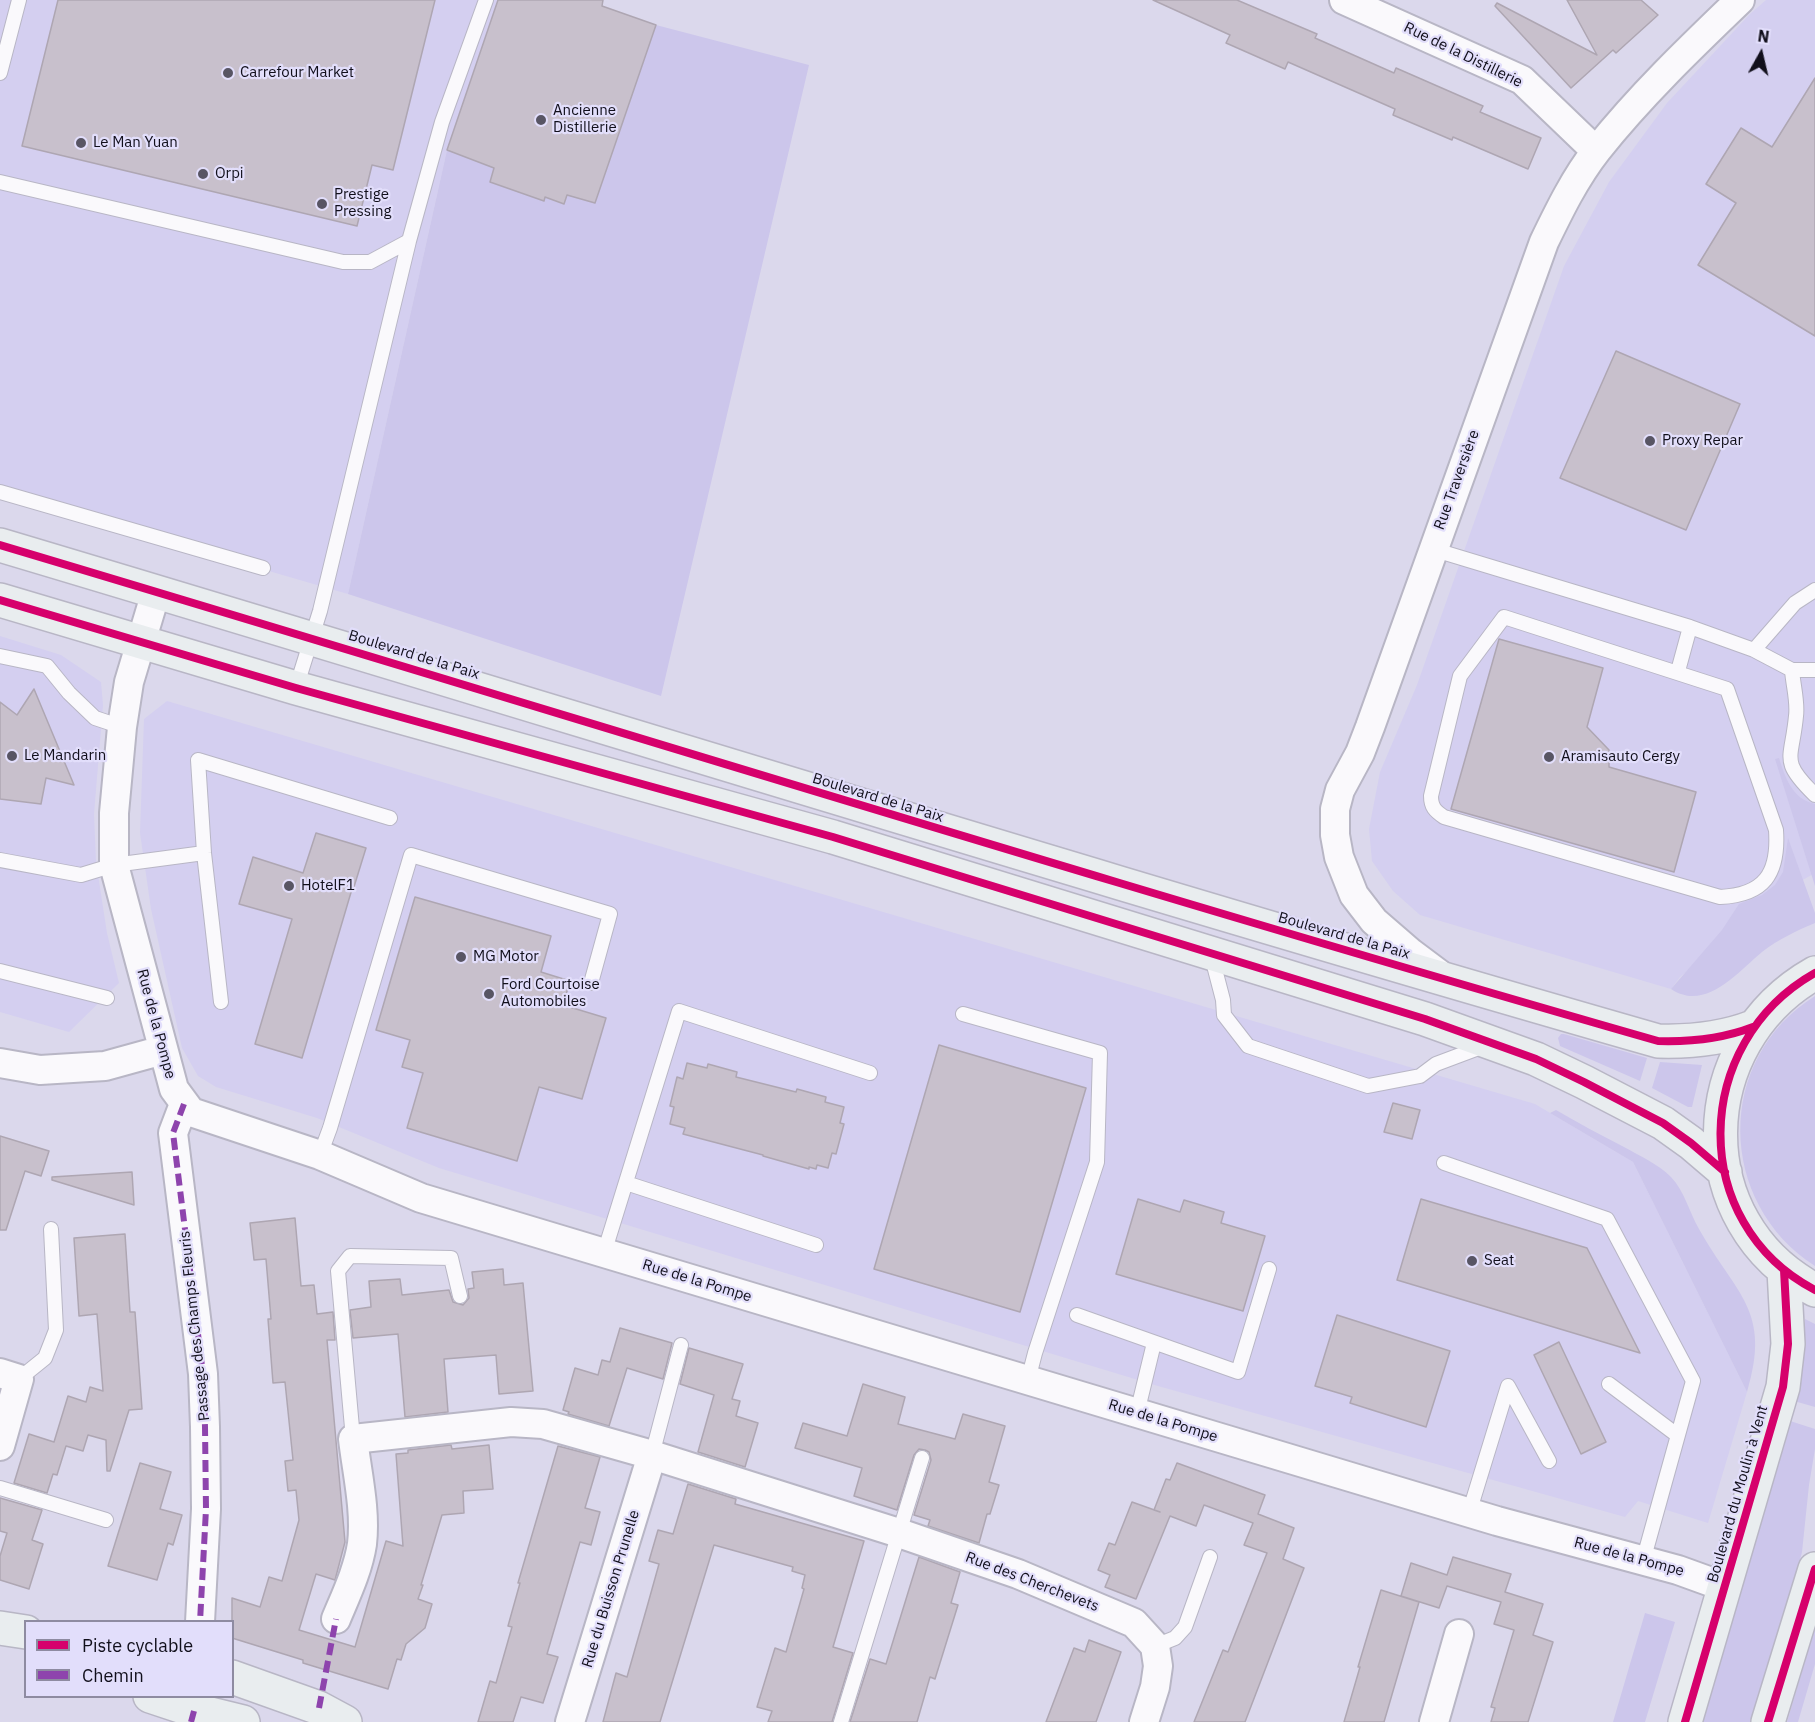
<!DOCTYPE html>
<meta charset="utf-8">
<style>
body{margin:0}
#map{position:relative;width:1815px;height:1722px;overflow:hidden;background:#dbd8ec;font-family:"IBM Plex Sans",sans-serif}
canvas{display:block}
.legend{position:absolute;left:24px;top:1620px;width:210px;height:78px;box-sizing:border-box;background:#e2defb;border:2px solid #8e8ba1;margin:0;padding:8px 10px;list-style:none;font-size:18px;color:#110f1b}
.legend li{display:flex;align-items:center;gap:12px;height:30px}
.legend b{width:30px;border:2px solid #8e8ba1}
.north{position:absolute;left:1731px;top:24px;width:60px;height:60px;-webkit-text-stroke:4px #e2defb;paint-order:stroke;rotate:8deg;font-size:16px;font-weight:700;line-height:24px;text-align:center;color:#110f1b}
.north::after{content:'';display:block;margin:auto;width:21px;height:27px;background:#110f1b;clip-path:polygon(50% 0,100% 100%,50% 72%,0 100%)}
</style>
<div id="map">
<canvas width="1815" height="1722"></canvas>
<ul class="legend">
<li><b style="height:8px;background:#d6006c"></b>Piste cyclable</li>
<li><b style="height:8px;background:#8e44ad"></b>Chemin</li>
</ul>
<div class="north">N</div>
</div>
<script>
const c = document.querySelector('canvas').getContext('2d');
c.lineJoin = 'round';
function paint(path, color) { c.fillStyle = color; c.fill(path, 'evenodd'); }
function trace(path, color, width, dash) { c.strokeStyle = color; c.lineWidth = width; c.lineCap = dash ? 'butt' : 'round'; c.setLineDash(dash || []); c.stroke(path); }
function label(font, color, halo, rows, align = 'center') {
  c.font = font + ' "IBM Plex Sans",sans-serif'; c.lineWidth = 4.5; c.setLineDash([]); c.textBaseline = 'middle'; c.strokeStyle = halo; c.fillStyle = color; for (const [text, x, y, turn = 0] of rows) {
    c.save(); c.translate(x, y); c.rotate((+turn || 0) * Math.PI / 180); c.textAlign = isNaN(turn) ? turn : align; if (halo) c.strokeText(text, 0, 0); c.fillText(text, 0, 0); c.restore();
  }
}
const built = new Path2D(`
 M0,0H498L447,150L348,594L0,493Z
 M1766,0H1815V873L1783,891L1680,977L1671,989L1420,915L1393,891L1372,861L1369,829L1380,772L1417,685L1564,266L1609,182L1667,103L1750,14Z
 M0,636L61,655L101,682L103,705L94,814L96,862L107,933L119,983L69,1032L0,1012Z
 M167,701L1535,1104L1633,1162L1747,1392L1708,1523L1638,1501L1625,1517L1158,1386L439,1168L317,1118L216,1087L198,1076L182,1048L151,909L140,833L144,719Z`);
const green = new Path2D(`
 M656,25L809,65L661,696L348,594L447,150L597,196Z
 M1779,758C1785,777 1792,799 1815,804V886L1775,759Z
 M1788,838L1815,913V923C1796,931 1779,939 1762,952C1737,973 1705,1012 1671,989L1722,930L1739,904L1762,895L1775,885L1783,872Z
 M1815,996V1266C1717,1203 1714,1059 1815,996Z
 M1561,1034H1564L1647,1058L1640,1081L1560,1046L1558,1038Z
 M1660,1062L1702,1065L1692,1107H1688L1652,1088Z
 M1556,1110C1578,1123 1601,1135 1624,1147C1640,1156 1658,1164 1671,1177C1685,1192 1689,1212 1699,1229C1736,1295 1772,1310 1747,1392L1633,1162L1550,1113Z
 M1805,1319L1815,1324V1407L1794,1401L1803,1370Z
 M1787,1420L1815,1429V1449L1809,1485L1802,1552L1796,1577L1752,1722H1698Z
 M1645,1613L1675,1622L1645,1722H1613Z
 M1815,1627V1664L1798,1722H1787Z`);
const building = new Path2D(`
 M58,0H435L393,170L372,165L357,226L22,146Z
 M498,0H603L602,6L656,25L595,203L567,195L564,204L545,197L544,201L490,182L494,168L447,150Z
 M1153,0H1237L1317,34L1315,38L1394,73L1396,68L1483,106L1480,112L1541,138L1528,169L1453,137L1452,140L1393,115L1395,109L1288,62L1285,69L1226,43L1230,35Z
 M1567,0H1641L1658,15L1616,53L1613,50L1571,88L1495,6L1497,3L1597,55Z
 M1815,78V336L1698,265L1736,203L1706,184L1741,128L1772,147Z
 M1616,351L1740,404L1686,530L1560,478Z
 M1499,639L1603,668L1587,727L1609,750V767L1696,792L1674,872L1451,809Z
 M34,689L74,785L46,778L41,804L0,799V702L17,715Z
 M316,833L366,848L353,890L352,889L302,1058L255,1044L292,919L239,904L253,857L303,873Z
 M415,897L551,936L541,972L570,981L563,1005L606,1018L582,1099L539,1087L517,1161L407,1128L423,1073L402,1067L410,1040L376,1030Z
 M939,1045L1086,1088L1020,1312L874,1269Z
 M687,1063L707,1068L708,1064L737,1072L736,1077L796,1092L797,1089L826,1097L825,1102L844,1107L840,1123L844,1124L836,1154L832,1153L828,1168L817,1165L816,1169L809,1167V1169L763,1156V1155L683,1134L685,1128L670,1124L674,1107L670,1106L677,1077L683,1079Z
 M1393,1103L1420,1110L1412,1139L1384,1132Z
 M0,1136L49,1151L41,1176L25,1171L6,1230H0Z
 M132,1172L134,1205L52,1180V1177Z
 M1138,1199L1180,1212L1184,1200L1224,1212L1221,1223L1265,1236L1243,1311L1116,1274Z
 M1421,1199L1587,1248L1640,1353L1397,1280Z
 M295,1218L301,1286L314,1285L317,1314L333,1312L335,1340H327L345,1542L335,1580L316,1574L299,1630L355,1647L386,1541L403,1546L396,1454L408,1453V1450L451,1445L452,1449L489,1445L493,1489L463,1491L464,1513L442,1515L421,1585H423L418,1599L432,1604L425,1628L406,1644L401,1660L397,1659L388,1689L303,1663V1660L232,1638V1598L260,1607L269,1577L282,1581L299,1520L296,1490L288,1491L285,1461L293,1460L285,1382L273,1383L268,1319H271L266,1259L254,1260L250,1223Z
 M125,1234L130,1312H135L142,1409L129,1410L110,1471H107L106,1440L88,1435L83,1451L66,1446L57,1475L53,1474L47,1493L14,1483L29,1434L54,1442L68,1396L86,1402L90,1387L103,1391L97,1314L79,1316L74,1238Z
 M503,1269L504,1285L523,1283L533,1391L499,1394L496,1355L444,1359L448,1412L405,1417L398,1334L353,1338L350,1310L371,1307L369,1281L400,1279L402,1295L449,1290L453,1302L463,1305L469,1298L468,1289L474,1288L472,1272Z
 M1337,1315L1450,1351L1426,1427L1350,1403L1352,1397L1315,1386Z
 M620,1328L672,1343L663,1379L627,1368L609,1426L568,1414L569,1412L563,1410L575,1368L598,1375L602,1360L610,1362Z
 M1559,1342L1606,1442L1581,1454L1534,1355Z
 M689,1348L743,1364L732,1399L740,1401L736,1416L758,1423L745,1467L698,1452L714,1395L680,1384Z
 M863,1384L905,1397L898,1424L955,1439L963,1414L1005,1426L989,1482L999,1485L990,1514H987L979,1543L928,1526L930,1520L914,1515L931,1460L929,1452L925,1450L919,1449L914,1455L897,1510L854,1496L862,1468L795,1448L803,1423L847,1436Z
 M558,1446L600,1457L585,1508L600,1512L591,1545L580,1542L547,1654L558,1657L543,1703L521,1697L513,1722H478L490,1681L496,1683L512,1627L508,1626L520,1583H518Z
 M140,1463L171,1472L160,1509L182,1515L173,1545L168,1543L157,1580L108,1566Z
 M1177,1463L1265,1495L1258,1514L1294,1528L1283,1559L1304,1568L1245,1722H1194L1223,1650L1228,1652L1267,1553L1244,1545L1253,1523L1204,1505L1196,1526L1170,1516L1136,1599L1105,1587L1110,1575L1098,1570L1109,1543L1115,1545L1132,1502L1160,1512L1154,1510L1166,1479L1170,1480Z
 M688,1484L736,1499L735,1504L864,1541L833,1647L853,1653L832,1722H768L772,1711L757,1707L775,1648L786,1652L804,1589L802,1588L805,1575L792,1571L793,1567L714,1545L660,1722H603L616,1673L627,1677L647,1607L659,1564L649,1561L658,1530L673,1534Z
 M0,1498L42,1510L32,1540L43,1544L29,1589L0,1580V1556L7,1533L0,1531Z
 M919,1557L960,1572L951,1603L958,1605L935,1679L930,1677L917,1722H850L870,1659L886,1664Z
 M1453,1557L1511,1574L1505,1592L1543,1604L1533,1635L1553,1642L1528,1722H1491L1495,1708L1491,1707L1514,1630L1494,1624L1501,1602L1447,1586L1439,1608L1401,1596L1411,1563L1447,1575Z
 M1381,1590L1419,1602L1384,1722H1344L1360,1667H1358Z
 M1089,1640L1121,1652L1096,1722H1046L1074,1648L1085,1652Z`);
const lane = new Path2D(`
 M0,73L19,0
 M0,182L343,262H370L409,241
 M0,492L263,568
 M1432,549L1690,627L1754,650L1792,670H1815
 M1504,617L1727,689L1776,830C1779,874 1764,895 1720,897L1444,817C1435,811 1431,807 1431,796L1460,676Z
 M1754,650L1795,603L1815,590
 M0,656L47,666L69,693L95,718L122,727
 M1792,670C1793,685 1798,702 1796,716C1792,760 1779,760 1815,795
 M1678,671L1690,627
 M296,688L320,611L409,241L442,122L486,0
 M0,860L81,875L114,865L204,853
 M1211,954L1223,1000L1224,1015L1248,1046L1368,1086L1420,1076L1436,1064L1484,1046
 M0,971L107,998
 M221,1002L204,853L198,760L390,818
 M963,1014L1100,1053L1097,1162L1035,1353L1028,1380
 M320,1155L330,1128L411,855L610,914L591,983
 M1444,1163L1607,1219L1693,1381L1643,1561
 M626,1183L816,1245
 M604,1253L679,1011L870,1073
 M1077,1315L1238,1372L1269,1269
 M19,1379L45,1358L56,1330L51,1229
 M1609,1384L1677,1435
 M1137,1413L1154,1343
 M353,1439L338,1271L350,1256L451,1258L460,1296
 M652,1455L681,1345
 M0,1488L106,1520
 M1469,1513L1508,1386L1549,1461
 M1155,1646L1175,1638L1185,1627L1210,1557
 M841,1722L922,1458`);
const street = new Path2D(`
 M1344,0L1522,80L1596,151
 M156,592L129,682L122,727L114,813V865L174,1089L191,1112L320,1155L421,1198L1497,1521L1678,1570L1725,1587
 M1439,974L1411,953L1374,921L1354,895L1339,857L1335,835V809L1340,790L1360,753L1370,727L1544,242C1559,211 1575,178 1597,150C1640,96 1690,48 1740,0
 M0,1063L40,1070L105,1066L163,1050
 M184,1104L173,1133L203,1374L205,1427L206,1509L200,1622
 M0,1373L19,1379L0,1446
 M336,1619C346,1595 358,1570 362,1544C366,1510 357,1473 353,1439L511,1422L543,1424L652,1455L899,1533L1018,1574L1134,1623L1155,1646L1158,1666L1155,1687L1144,1722
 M570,1722L652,1455
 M1434,1722L1459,1634`);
const secondary = new Path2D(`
 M0,545C553,710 1103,882 1658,1041C1691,1042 1722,1039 1753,1027
 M0,600L296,688L833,837L1425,1019L1536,1059L1584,1082L1663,1123L1691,1143L1725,1172
 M1815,973C1691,1043 1687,1223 1815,1290
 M0,1628L26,1632
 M232,1677L319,1708L345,1722
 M150,1696L186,1708L243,1722
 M1685,1722L1783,1387L1788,1344L1784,1270
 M1768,1722L1815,1569`);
const quiet = new Path2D(`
 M184,1104L173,1133L203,1374L205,1427L206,1509L200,1622
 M319,1708L336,1619
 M191,1722L194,1711`);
const cycleway = new Path2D(`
 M0,545C553,710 1103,882 1658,1041C1691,1042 1722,1039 1753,1027
 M0,600L296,688L833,837L1425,1019L1536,1059L1584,1082L1663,1123L1691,1143L1725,1172
 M1815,973C1691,1043 1687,1223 1815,1290
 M1685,1722L1783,1387L1788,1344L1784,1270
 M1768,1722L1815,1569`);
const markers = [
 [228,73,6,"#585564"],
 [541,120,6,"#585564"],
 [81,143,6,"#585564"],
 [203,174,6,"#585564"],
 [322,204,6,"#585564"],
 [1650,441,6,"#585564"],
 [12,756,6,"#585564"],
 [1549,757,6,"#585564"],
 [289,886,6,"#585564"],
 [461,957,6,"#585564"],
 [489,994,6,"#585564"],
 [1472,1261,6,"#585564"]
];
const streetNames = [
 ["Rue de la Distillerie",1463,55,26],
 ["Rue Traversière",1457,480,-70],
 ["Boulevard de la Paix",414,655,17],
 ["Boulevard de la Paix",878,798,17],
 ["Boulevard de la Paix",1344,936,16],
 ["Rue de la Pompe",156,1024,75],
 ["Rue de la Pompe",697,1281,17],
 ["Passage des Champs Fleuris",195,1326,-96],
 ["Rue de la Pompe",1163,1421,17],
 ["Boulevard du Moulin à Vent",1738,1494,-74],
 ["Rue de la Pompe",1629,1557,15],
 ["Rue des Cherchevets",1032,1582,21],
 ["Rue du Buisson Prunelle",611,1589,-73]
];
const poiNames = [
 ["Carrefour Market",240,73],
 ["Ancienne",553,111],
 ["Distillerie",553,128],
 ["Le Man Yuan",93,143],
 ["Orpi",215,174],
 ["Prestige",334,195],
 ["Pressing",334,212],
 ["Proxy Repar",1662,441],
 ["Le Mandarin",24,756],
 ["Aramisauto Cergy",1561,757],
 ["HotelF1",301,886],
 ["MG Motor",473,957],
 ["Ford Courtoise",501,985],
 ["Automobiles",501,1002],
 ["Seat",1484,1261]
];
paint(built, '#d4cff0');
paint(green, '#ccc6eb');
paint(building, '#c8c0cc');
trace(building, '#aea6b2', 1.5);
trace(lane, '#b8b6c5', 16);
trace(street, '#b8b6c5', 32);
trace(secondary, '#b8b6c5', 36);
trace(lane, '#faf9fc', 14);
trace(street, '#faf9fc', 28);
trace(secondary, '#e9edef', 33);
trace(quiet, '#8e44ad', 6, [12, 6]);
trace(cycleway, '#d6006c', 8);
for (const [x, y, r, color] of markers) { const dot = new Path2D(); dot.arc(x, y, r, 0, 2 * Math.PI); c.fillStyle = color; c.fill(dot); trace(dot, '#e2defb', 2); }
label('15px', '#110f1b', '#e2defb', streetNames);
label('15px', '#110f1b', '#e2defb', poiNames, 'left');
</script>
